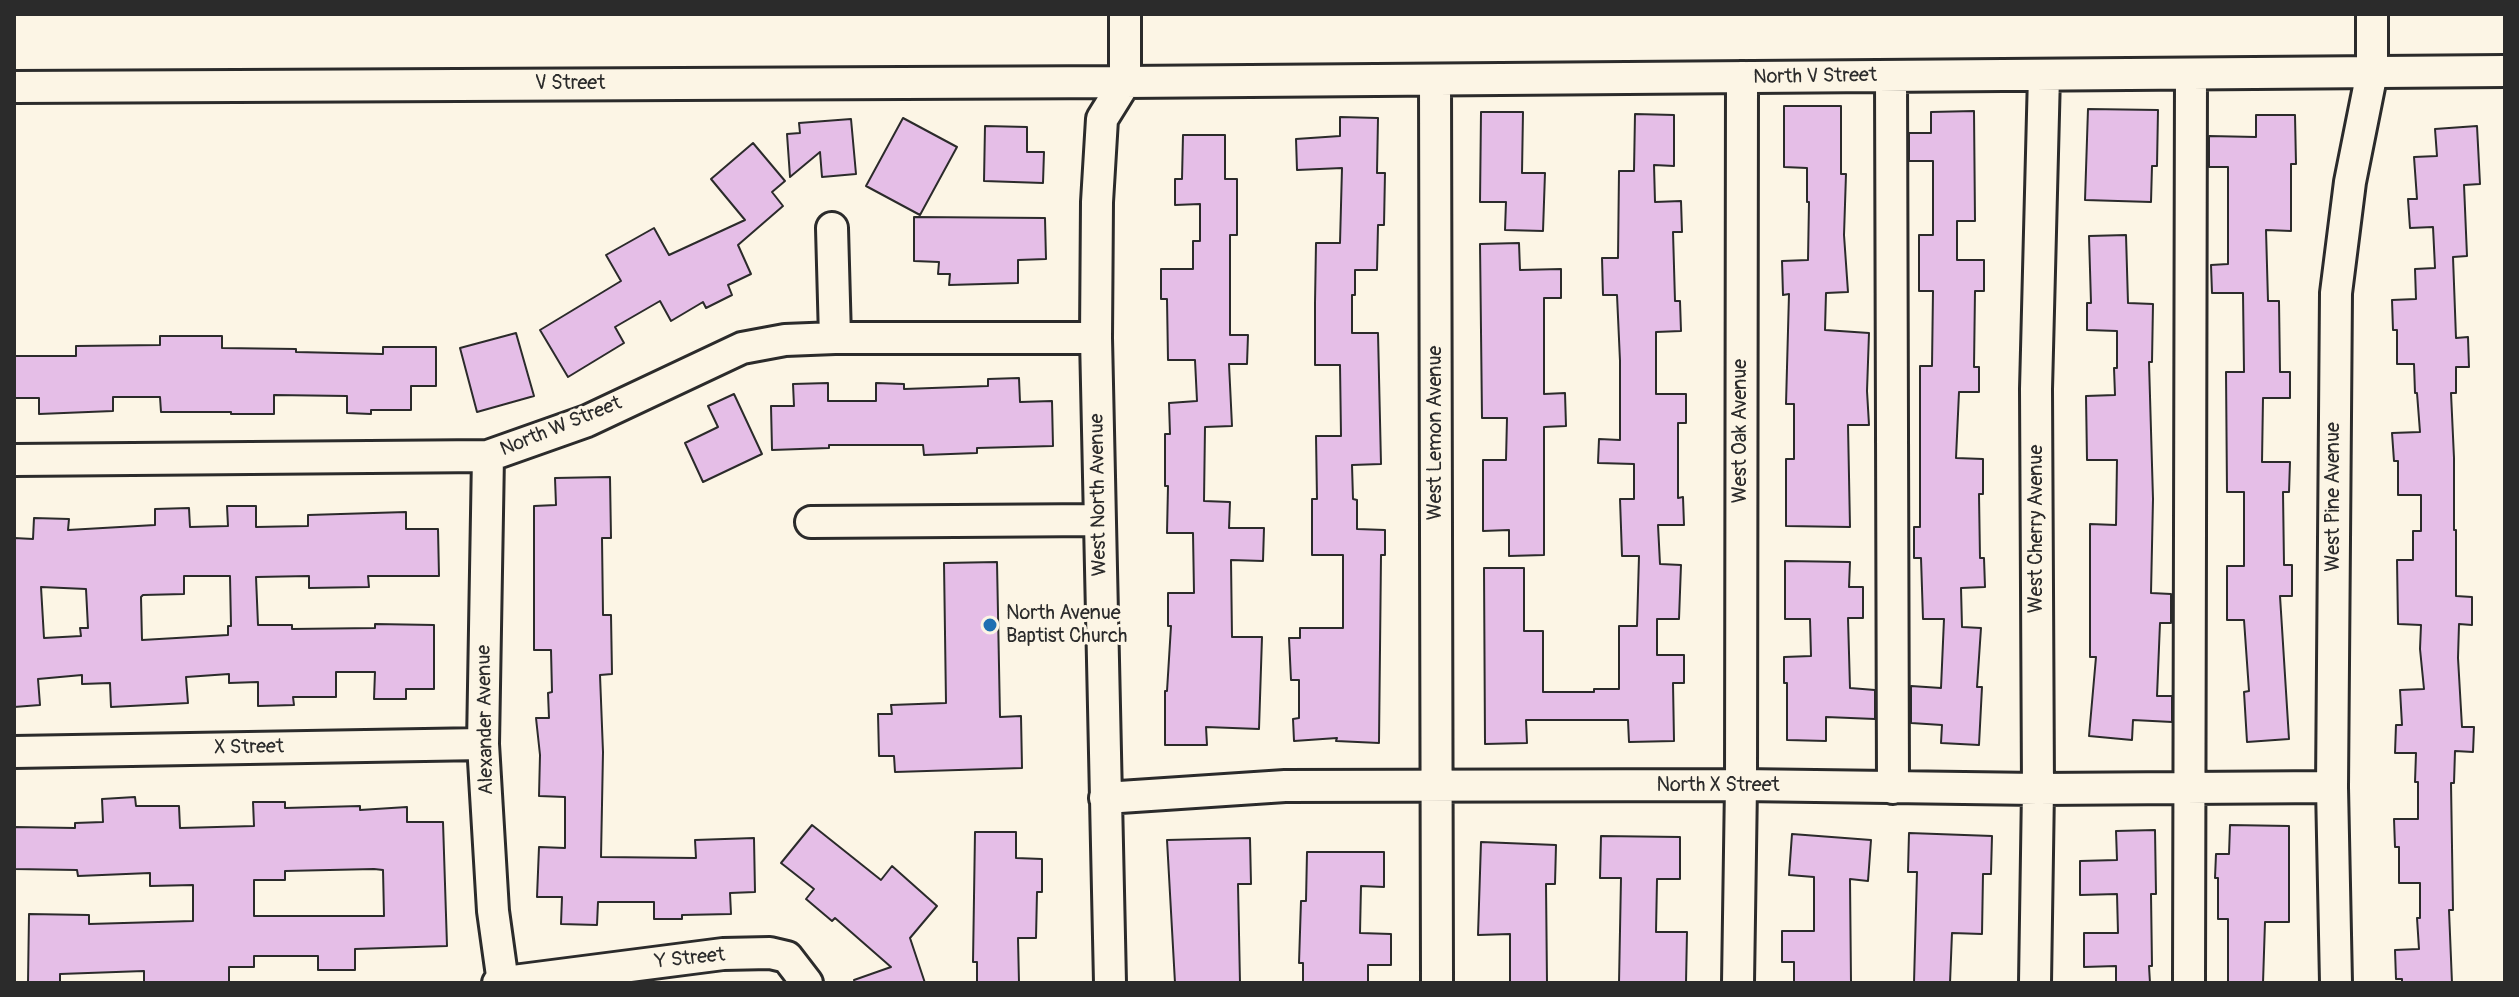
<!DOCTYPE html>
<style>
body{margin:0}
#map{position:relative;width:2519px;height:997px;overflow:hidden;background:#fcf5e5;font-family:Pangolin,sans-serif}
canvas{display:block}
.frame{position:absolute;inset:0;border:16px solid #2b2b2b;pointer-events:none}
</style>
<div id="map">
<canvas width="2519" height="997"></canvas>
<div class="frame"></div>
</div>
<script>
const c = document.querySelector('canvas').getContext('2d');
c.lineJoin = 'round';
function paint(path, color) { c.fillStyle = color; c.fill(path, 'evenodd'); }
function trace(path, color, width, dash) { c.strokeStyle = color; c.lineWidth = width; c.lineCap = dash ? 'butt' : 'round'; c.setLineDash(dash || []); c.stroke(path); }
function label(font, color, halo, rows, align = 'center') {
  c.font = font + ' Pangolin,sans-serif'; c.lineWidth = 6; c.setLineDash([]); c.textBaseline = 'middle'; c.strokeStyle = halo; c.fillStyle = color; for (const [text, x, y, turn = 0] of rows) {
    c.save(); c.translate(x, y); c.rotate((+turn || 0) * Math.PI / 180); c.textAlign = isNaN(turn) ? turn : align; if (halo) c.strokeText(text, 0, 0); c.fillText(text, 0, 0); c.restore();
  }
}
const building = new Path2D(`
 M1784,106H1841V174H1846L1844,235L1848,292L1826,293L1825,330L1869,333L1867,391L1869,425H1848L1850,527L1786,526V459H1794V404H1786L1789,294L1783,295L1782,261L1808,260L1809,202H1807V168L1784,167Z
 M2088,109L2158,110L2157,166H2152L2151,202L2085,200Z
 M1974,111L1975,221H1957V260H1984V291H1975L1974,367H1979V392H1959L1956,458L1983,459V494H1979L1980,558H1984L1985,587L1961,588L1962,627L1981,628L1977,687H1982L1979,745L1941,743L1942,725L1911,723V686L1941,688L1944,619H1923L1921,558H1914V527H1920V366H1932L1933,291H1919V235H1933V161H1909V133H1931V112Z
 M1481,112H1523L1522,173H1545L1543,231L1505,230L1506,202H1480Z
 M1635,114L1674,115V166L1654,165L1655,202L1681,201L1682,232H1673L1675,301H1680L1681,331L1656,332V394H1686V423H1678V498L1683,497L1684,525H1658L1660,564L1681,565L1679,619H1657V655H1684V683H1673L1674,741L1629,742L1628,720H1526L1527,743L1485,744L1484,568H1524V631H1543V692H1594V689H1619V626H1637L1639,556H1622L1620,499H1634V464L1598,463L1599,439L1620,440V361L1617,295H1603L1602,258H1618L1619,171H1634Z
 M2256,115H2295L2296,164H2291V231L2266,230L2268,301H2279L2280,372H2290V398H2263L2262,462H2290L2289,492H2283L2284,565H2292V596H2280L2289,739L2247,742L2244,692L2249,691L2244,620H2227V566H2244V492H2227L2226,372H2244L2243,293H2212L2211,265L2228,264V167H2209V136L2256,137Z
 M1340,117L1378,118L1377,173H1385L1384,225H1378L1377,270H1355V295H1352V333H1378L1381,464L1352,465L1353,499L1357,500V529L1385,530V555H1381L1379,743L1336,741L1337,738L1294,741L1293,719L1299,718V680H1291L1289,638H1300V628H1343V555H1312V499H1317L1316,436H1341L1340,365H1315V303L1316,243H1340L1342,168L1297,170L1296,139L1340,136Z
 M903,118L957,147L920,215L866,186Z
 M851,119L856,174L822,177L820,152L790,177L787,134L800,133L799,123Z
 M985,126L1027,127V152H1044L1043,183L984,181Z
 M2477,126L2480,184L2464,185L2467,256L2453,257L2456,338L2468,337L2469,367H2456V393H2451L2454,458V530H2456V596L2472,597V625L2459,624L2458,658L2462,727H2474L2473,752L2455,751L2454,783H2451L2453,910H2449L2452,983H2402V979H2396L2395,950L2419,949L2417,918H2420V883H2399V847H2395L2394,819H2418V782H2415L2416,753H2395L2396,725H2402L2400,690L2424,689L2420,649L2421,625L2398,624L2397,560H2413V531H2421V495H2398V461H2394L2392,433L2420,432L2417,393H2415L2414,364H2397V330H2393L2392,300L2416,299L2415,269L2435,268L2433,227L2410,228L2408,199H2417L2414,157L2437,156L2435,129Z
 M1183,135H1225V179H1237V235H1230V335H1248L1247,364H1229L1232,426L1205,427L1204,501L1230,502L1229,528H1264L1263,561L1231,560L1232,637H1262L1259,729L1206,727L1207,745H1165V691H1167L1171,626H1168V593H1194L1193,533H1167L1168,486H1165V434H1170L1169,403L1197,401L1195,360H1168L1167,299H1161V269H1193V241H1200V204L1175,205V179H1182Z
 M753,143L785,181L772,192L783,206L738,245L751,274L728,285L732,295L706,308L703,302L671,321L660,301L615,327L624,343L568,377L540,330L621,281L606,255L654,228L669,255L745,220L711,179Z
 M914,217L1045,218L1046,259L1018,260V283L949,285L950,274H938L939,262L914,261Z
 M2126,235L2128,303L2153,304L2152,362H2149L2153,499L2151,593L2171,594V623H2160L2157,696H2172V722L2133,720L2132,740L2089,736L2096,657H2090V524L2116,525L2117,460H2087L2086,396L2115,395L2114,368H2117V331L2087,330V303H2091L2089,236Z
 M1519,243L1520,270L1561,269V298H1544V394L1565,393L1566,426L1544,427V555L1509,556V530L1483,531V460H1506L1507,418H1482L1480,244Z
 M516,333L534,396L477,412L460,348Z
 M160,336H222V348L296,349V352L383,354V347H436V386H411V410H371V414L347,413V396L274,395V414H231V412H161L160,397H113V411L39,414V398H14V356H76V346L160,345Z
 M1019,378L1020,402L1052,401L1053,446L977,448V453L924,455L923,445H829V448L772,450L771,406H794L793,384L828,383V401H876V383L904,384V389L988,386V379Z
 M734,394L762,454L703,482L685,443L718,427L708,406Z
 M610,477L611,538H602L603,615H611L612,674L600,675L603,752L601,857L696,858L695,840L754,838L755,892L730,893L731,914L682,915V919H654V902H598L597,925L561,924L562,897H537L539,847L565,848V797L539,796L540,755L536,718H549L548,693L552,692L551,650H534V506L556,505L555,478Z
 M227,506H256V527L308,526V515L406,512V529H438L439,576H368L369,587L309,588V576L256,577L258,625H292V629L375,628V624L434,625V689H406V699H374L375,672H336V697H293L294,705L258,706V682L229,683V674L186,677L188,703L111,707L110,683L82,684V675L38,679L40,705L14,707V538L33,539L34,518L69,519L68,530L155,525V509L189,508L190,527L228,526ZM184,576H230L231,626H228V635L142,640L141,597L143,595L184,594ZM41,587L86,589L88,628H80L81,636L44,638Z
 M1785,561L1850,562L1849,587H1863V618H1848L1850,688L1875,690V719L1826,717V741L1787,740V683H1784V657L1811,656L1810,619H1785Z
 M997,562L1000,717L1021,716L1022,768L895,772L894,756H879L878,714H892L891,705L946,703L944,563Z
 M135,797L136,806H179L180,828L254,826L253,802H285V808L360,806V810L407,807V822H443L447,946L355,949V970H318V956H254V967H229V983H144V971L60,974V983H28L29,914L89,915V924L193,921V885L150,886V873L78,876L77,870L14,869V827L75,828V823L103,822L102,799ZM374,869L383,870L384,916H254V880H285V871Z
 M812,825L881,880L892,866L937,906L910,938L925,983H855L854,980L891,967L835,918L832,921L806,899L814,889L781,863Z
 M2230,825L2289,826V922H2265L2263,983H2228V919H2218V878H2215L2216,854H2229Z
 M2155,830L2156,894H2151L2152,966H2149L2150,983H2116V966L2084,967V933H2118L2117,894L2080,895V861L2117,860L2116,831Z
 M975,832H1016V858L1042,859V892H1037L1036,938H1018L1019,983H977V962H973Z
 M1909,833L1992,836L1991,874H1983L1982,934L1952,933L1950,983H1914L1917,872H1908Z
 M1792,834L1871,840L1868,881L1850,879L1851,983H1794V962H1782V931H1814V877L1789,875Z
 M1601,836L1680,837V879H1657L1656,932H1687L1686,983H1619L1621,878H1600Z
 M1250,838L1251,884H1238L1240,983H1175L1167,840Z
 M1481,842L1556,845L1555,884H1546L1547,983H1510V934L1478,935Z
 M1307,852H1384V887L1361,886L1360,933L1391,934V965H1368V983H1303V963H1299L1301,901H1306Z`);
const minor = new Path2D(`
 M1891,76L1893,788
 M1435,80L1437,983
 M14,87L1125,82L2505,71
 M832,228L835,338
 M488,456L483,744L493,911L503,983
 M14,460L488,456L587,421L742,348L785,340L835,338H1096
 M811,522L1099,520
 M14,752L483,744
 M1105,798L1285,786L1741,785L2038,789L2332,787
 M498,983L723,954L770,953L787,957L807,983
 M1110,983L1096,338L1097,202L1102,119L1125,82V14
 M1738,983L1741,785L1742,77
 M2035,983L2038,789L2036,389L2044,75
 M2189,983L2191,74
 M2336,983L2332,787L2336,293L2350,182L2372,72V14`);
const markers = [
 [990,625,8,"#1f6fb2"]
];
const streetNames = [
 ["North V Street",1815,77,-1],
 ["V Street",570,84],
 ["North W Street",561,427,-22],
 ["West Oak Avenue",1741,431,-90],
 ["West Lemon Avenue",1436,433,-90],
 ["West North Avenue",1099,495,-91],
 ["West Pine Avenue",2334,497,-90],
 ["West Cherry Avenue",2037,529,-90],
 ["Alexander Avenue",486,720,-91],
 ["X Street",249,748,-1],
 ["North X Street",1718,786],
 ["Y Street",690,959,-6]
];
const poiNames = [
 ["North Avenue",1006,614],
 ["Baptist Church",1006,637]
];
paint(building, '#e5bee7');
trace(building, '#2b2b2b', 2);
trace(minor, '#2b2b2b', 36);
trace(minor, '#fcf5e5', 30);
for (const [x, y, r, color] of markers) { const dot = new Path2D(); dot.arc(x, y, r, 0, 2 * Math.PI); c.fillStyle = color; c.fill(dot); trace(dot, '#fcf5e5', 3); }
label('20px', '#2b2b2b', '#fcf5e5', streetNames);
label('20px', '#2b2b2b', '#fcf5e5', poiNames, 'left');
</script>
